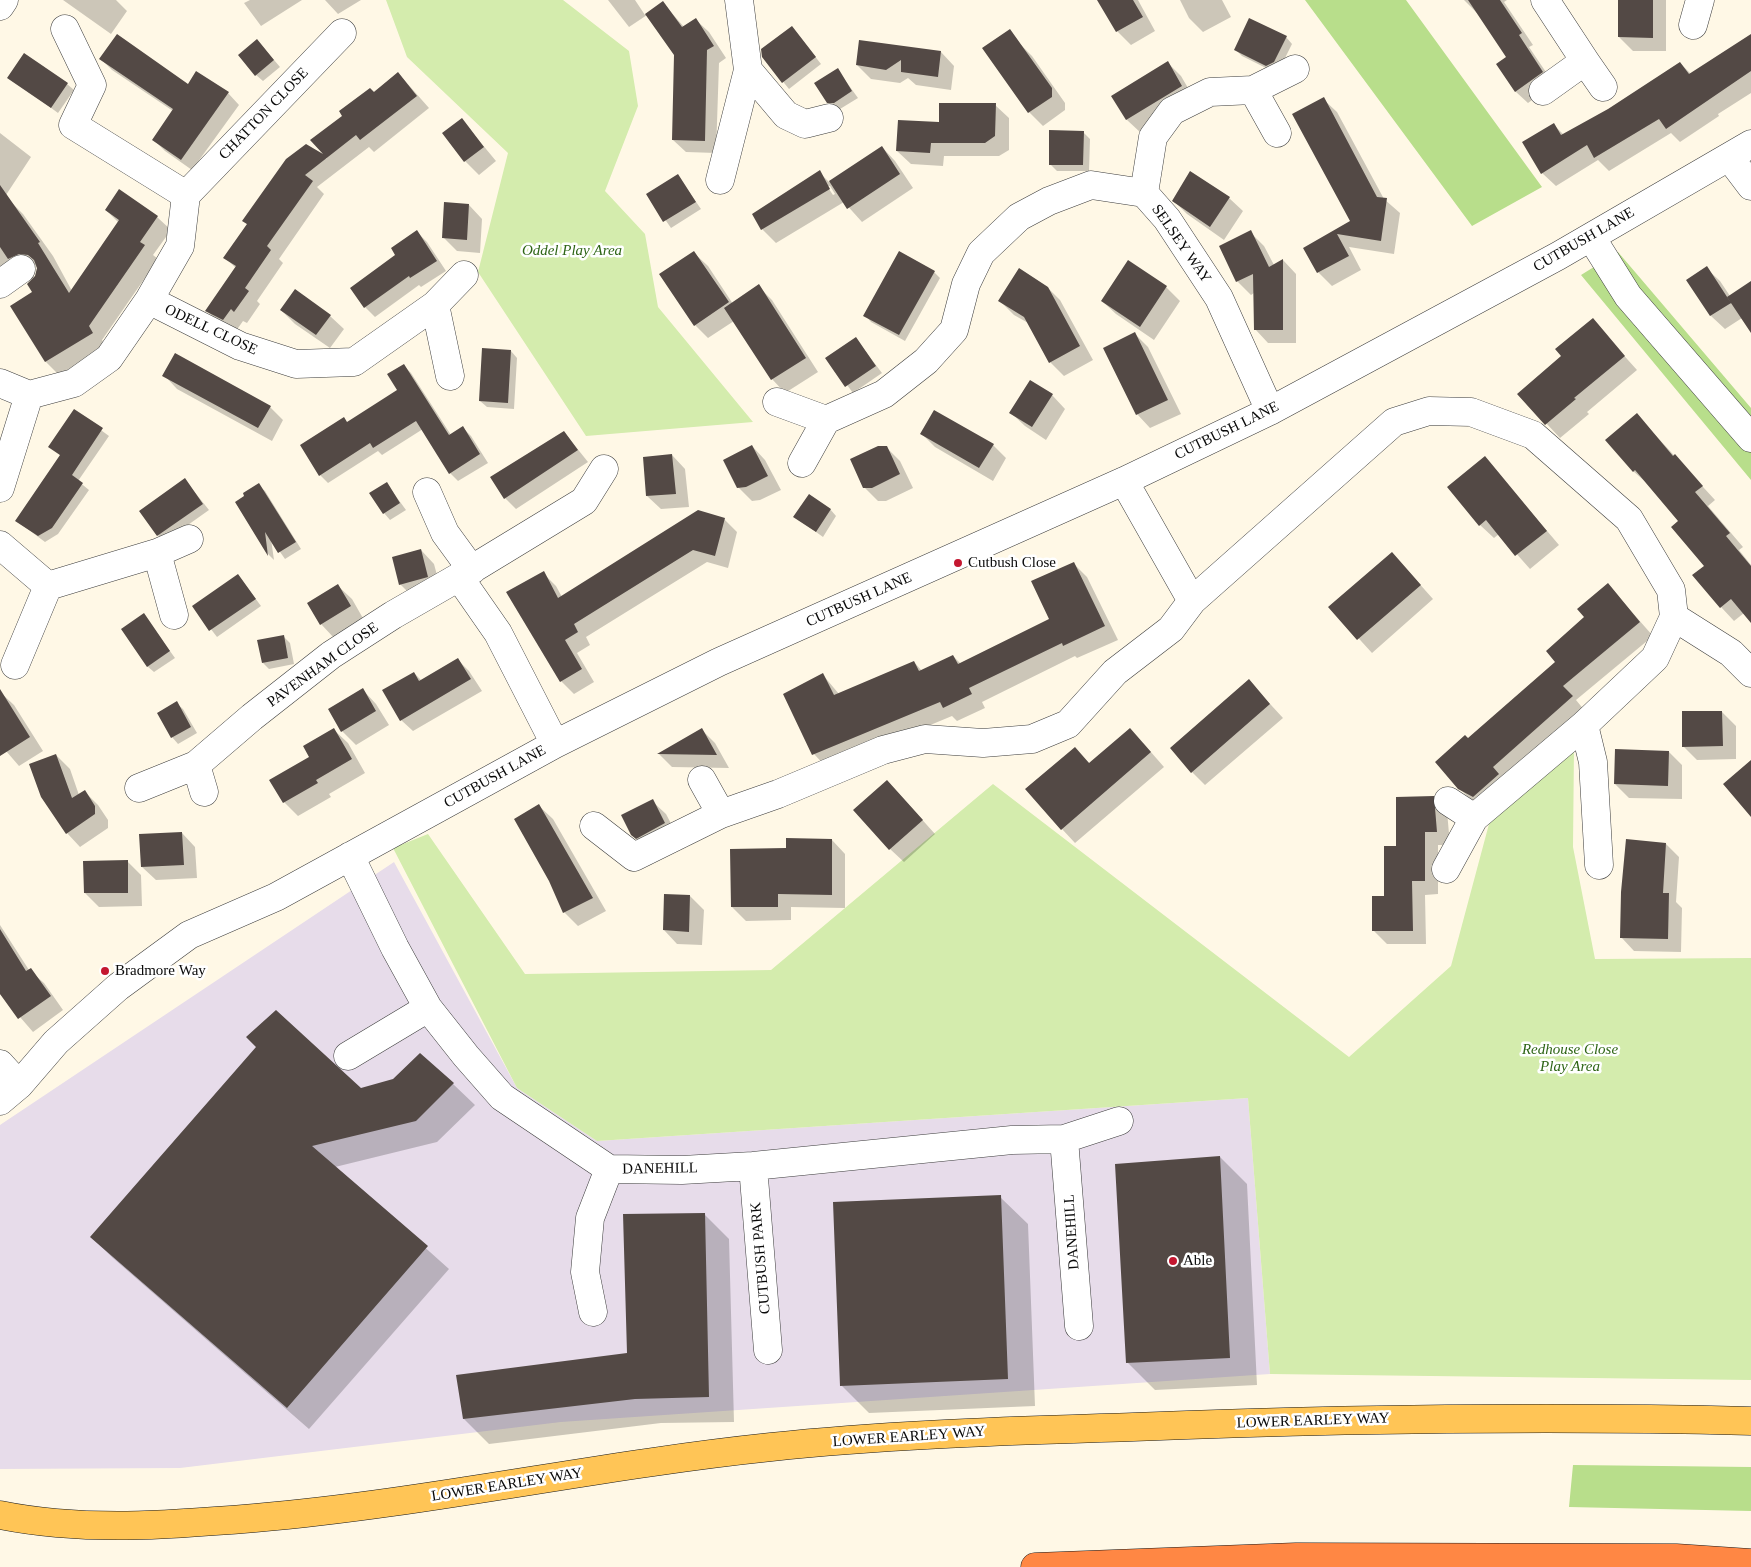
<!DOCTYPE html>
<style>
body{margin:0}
canvas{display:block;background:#fff8e6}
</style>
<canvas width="1751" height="1567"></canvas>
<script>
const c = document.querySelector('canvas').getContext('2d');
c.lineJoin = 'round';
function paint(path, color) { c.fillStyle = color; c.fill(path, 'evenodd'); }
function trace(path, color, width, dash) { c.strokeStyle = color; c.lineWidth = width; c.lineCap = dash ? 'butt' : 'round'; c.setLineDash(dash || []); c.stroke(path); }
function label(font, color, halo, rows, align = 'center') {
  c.font = font + ' Georgia,serif'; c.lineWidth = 5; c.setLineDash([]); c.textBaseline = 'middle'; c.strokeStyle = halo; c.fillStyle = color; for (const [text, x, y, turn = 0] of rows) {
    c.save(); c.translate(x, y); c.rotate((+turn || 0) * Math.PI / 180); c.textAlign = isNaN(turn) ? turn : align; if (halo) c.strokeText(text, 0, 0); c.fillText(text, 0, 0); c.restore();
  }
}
const industrial = new Path2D(`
 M394,862L517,1088L597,1141L1248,1098L1270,1374L561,1422L180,1468L0,1469V1125Z`);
const green = new Path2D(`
 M386,0H563L629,51L638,106L605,191L645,234L658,307L753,422L586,436L478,272L508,153L407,57Z
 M1574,747L1573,847L1595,959L1751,958V1380L1270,1374L1248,1098L597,1141L517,1088L393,848L428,834L525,974L771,970L993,784L1349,1057L1451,966L1489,824Z`);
const forest = new Path2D(`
 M1305,0H1406L1542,187L1472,226Z
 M1618,252L1751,408V480L1581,275Z
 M1573,1465L1751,1467V1511L1569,1507Z`);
const shadow = new Path2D(`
 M63,0H116L127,11L111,34Z
 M250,0H302L261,26L244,3Z
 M325,0H361L338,14Z
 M608,0H635L645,15L663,3L684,27L696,20L709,32L726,58L719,63L716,153L686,152L673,140L676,55L647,15L629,27Z
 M1099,0H1138L1155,31L1131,45L1117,31Z
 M1180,0H1222L1231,17L1203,32L1189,18Z
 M1464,0H1507L1504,2L1533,45L1529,47L1554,84L1528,103L1516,92L1498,64L1508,58L1481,17Z
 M1619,0H1666V51H1633L1619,37Z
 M792,27L821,64L789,89L763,57Z
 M1751,36V93L1718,114L1719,116L1680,142L1671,133L1609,171L1598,160L1556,186L1542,173L1554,125L1564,135L1609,110L1680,63L1691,74Z
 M1286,37L1292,44L1280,68L1274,72L1242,56L1235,49Z
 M1019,43L1032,56L1065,103V110L1043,126L1029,112L991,58Z
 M263,47L280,67L263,81L256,75Z
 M941,52L954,66L951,90L916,85L908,78L900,83L871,79L857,65Z
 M101,59L188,86L197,73L228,93L239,105L192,170L165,151L154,140L173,111L112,70Z
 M1168,63L1181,76L1195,100L1141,133L1127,120L1113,96Z
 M837,69L858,98L840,109H835L828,102Z
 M398,73L429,108L374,152L369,147L317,187L324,194L279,259L283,263L257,301L260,304L247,323L243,321L236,331L219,323L207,311L236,268L225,258L248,225L243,221L306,145L327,159L312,140Z
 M9,77L67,84L74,90L58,113Z
 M1323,99L1337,112L1384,199L1400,213L1394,254L1349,247L1361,270L1332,286L1318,272L1305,248L1351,222Z
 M995,105L1009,118V150L999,156H944L943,166L911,164L897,151L940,123Z
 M462,120L496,161L479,175L465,161Z
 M1083,132L1090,139L1089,171H1057L1050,164Z
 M0,133L31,157L6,195L0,191Z
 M882,147L895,161L913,188L862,222L844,202L776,243L762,229L819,172L829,182ZM827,186H830L835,194L833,195Z
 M678,176L701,209L671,228L648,195Z
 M1229,198L1243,211L1224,240L1187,214L1173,200Z
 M10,201L23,214L53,256L72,291L119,223L106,210L157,217L171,230L153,255L158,259L102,340L106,347L59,375L46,362L12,307L34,293L38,267L0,277V207Z
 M469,205L482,219L480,253L457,251L443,237Z
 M417,232L427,242L446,271L421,287L419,285L375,317L365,307L397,255Z
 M1250,232L1264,246L1274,265L1283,260L1296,274V343H1268L1255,329L1254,293L1251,295L1237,281Z
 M694,253L708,266L733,304L758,286L772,300L818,372L785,393L772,379L734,321L708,338L695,325Z
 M1128,262L1166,287L1180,301L1154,340L1116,314L1102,301Z
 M1706,268L1720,281L1730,296L1751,282V331L1742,318L1725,329L1711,316L1688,280Z
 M934,272L940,278L905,341L871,322L865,315Z
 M1046,286L1060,300L1093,360L1064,376L1050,362L1030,324L1014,315L1000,301Z
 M281,310L330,316L344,329L330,348L295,324Z
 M1592,320L1637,370L1587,412L1589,414L1560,438L1519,394L1563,356Z
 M1135,334L1148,347L1181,414L1150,428L1137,414Z
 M856,339L882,373L853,393L827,358Z
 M511,351L517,358L514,409L487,407L480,401Z
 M403,365L411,373L451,435L463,428L471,436L488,463L458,481L450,473L423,429L382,455L378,451L328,483L320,475L348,423L399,390Z
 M164,375L270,407L283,420L272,441L177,389Z
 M1052,395L1065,409L1046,440L1025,426L1011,413Z
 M75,411L109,436L78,481L89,490L58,534L45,542L17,521L61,456L50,447Z
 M1637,415L1715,500L1708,506L1743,547L1739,550L1751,565V622L1744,613L1734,621L1721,607L1706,566L1680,521L1648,484L1633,471Z
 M564,432L588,462L516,509L505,498Z
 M921,433L993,445L1006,458L993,481L935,447Z
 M752,446L765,460L781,490L760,500L752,501L738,487Z
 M886,447L900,461L913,488L886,501H878L864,487Z
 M672,455L685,469L689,507L661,509L647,496Z
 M1485,458L1559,545L1530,569L1499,534L1494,538L1480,525Z
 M185,480L209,510L164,542L158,535Z
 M387,484L406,510L390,520L384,513Z
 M258,485L265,491L301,549L285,559L271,539L274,560L269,555L236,503Z
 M830,509L836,516L823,537L795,517Z
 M724,519L737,532L728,568L707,562L586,637L590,645L577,653L594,682L574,694L561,681L543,573L556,586L562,597Z
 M421,550L434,564L441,590L414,598L400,584Z
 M1392,553L1433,599L1372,653L1330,607Z
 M1073,563L1087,577L1118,640L1077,658L1075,656L982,702L985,708L957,721L952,716L827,768L814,754L823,675L839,694L914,662L922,671L953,656L961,664L1051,620Z
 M238,575L261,606L217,637L193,606Z
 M1608,585L1653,636L1576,700L1585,711L1473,802L1459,788L1557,662Z
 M338,586L352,599L364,620L334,638L321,624Z
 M144,615L175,658L154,672L147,666Z
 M283,636L290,643L294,664L269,669L263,663Z
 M458,660L469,671L482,691L413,731L401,720L414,673L422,681Z
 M1249,681L1283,718L1205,785L1192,772Z
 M363,690L376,704L389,725L356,745L342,731L329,710Z
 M0,692L14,705L43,751L19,766L0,744Z
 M176,703L183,709L197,733L178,744L172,737Z
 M1722,712L1736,726V759L1697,760L1683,746Z
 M334,730L348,743L365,773L329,794L331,797L298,816L284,802L311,757Z
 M702,730L715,743L729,768L672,767L659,754Z
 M1143,743L1164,767L1075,843L1062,829L1074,748L1090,764Z
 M1669,752L1682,765V799L1629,798L1615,784Z
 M56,755L70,769L79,795L84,791L98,805L108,820V828L80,847L67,833Z
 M900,795L935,834L904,862L890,849Z
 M1433,797L1447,811L1450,845H1438V894L1425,895L1426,944H1387L1373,930L1386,897L1397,847Z
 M652,801L666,814L678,837L646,848L632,834Z
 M539,806L553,819L606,911L578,926L564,912Z
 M182,833L195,847L197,878L156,880L142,867Z
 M832,840L845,854V908L791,907V920L746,921L732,907L787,850Z
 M1666,844L1679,857L1676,902L1682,908L1681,952L1634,951L1621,937Z
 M127,861L141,875L142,906L99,907L85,893Z
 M690,896L704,910L702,945L677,944L664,930Z
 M0,925L29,970L44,983L63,1010L33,1032L0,994Z
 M453,1084L475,1105L437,1142L335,1167L449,1269L309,1429L113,1258L91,1237L361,1089Z
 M1220,1157L1247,1184L1257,1385L1155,1390L1128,1363Z
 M1000,1197L1028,1224L1035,1406L869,1413L842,1386Z
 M704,1214L729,1239L734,1422L661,1423L489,1444L464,1419L458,1376L628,1354Z`);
const building = new Path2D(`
 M1097,0H1133L1143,17L1116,32Z
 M1468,0H1500L1522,33L1519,35L1543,72L1515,92L1496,64L1506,57Z
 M1618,0H1653V38L1618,37Z
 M663,1L682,27L696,18L714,46L707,50L705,141L672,140L674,55L645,14Z
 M1249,18L1287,36L1274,62L1266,66L1234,50Z
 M792,26L816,57L782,83L762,57L761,49Z
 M1010,29L1052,88V97L1028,113L982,48Z
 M117,34L188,84L196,71L229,92L181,160L152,140L173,109L99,59Z
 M1751,34V71L1666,129L1659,119L1594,158L1587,145L1541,174L1522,142L1554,123L1561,135L1608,109L1680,62L1689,74Z
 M257,39L274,60L255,76L238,55Z
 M859,40L941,51L938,77L901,72V60L886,70L856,65Z
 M24,53L68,83L51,108L7,78Z
 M1168,61L1182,86L1126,120L1111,96Z
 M838,68L852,91L834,103H827L814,83Z
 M398,72L417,96L360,140L356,135L305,175L313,181L267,246L271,250L245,288L249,291L234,312L231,309L223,320L205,311L236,266L223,258L247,224L242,221L286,159L306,144L323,154L310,140L342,116L339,111L370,88L374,92Z
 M1324,97L1377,197L1387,198L1381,241L1337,234L1349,256L1317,273L1303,248L1350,221L1292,114Z
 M939,103H996L995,136L985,143H931L930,153L896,151L898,120L939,122Z
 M462,118L484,147L464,162L442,133Z
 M1049,130L1084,131L1083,165H1049Z
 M882,146L900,174L847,209L829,181Z
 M820,170L830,189L761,230L752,214Z
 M1190,171L1230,197L1210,227L1172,201Z
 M678,174L696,202L663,222L646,194Z
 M0,185L40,242L38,243L69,293L119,220L105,210L119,189L158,216L140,242L145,245L89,326L93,333L45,362L10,306L32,292L27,284L35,276L37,268L34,260L28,255L19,254L8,259L0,247Z
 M444,202L469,204L467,240L442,238Z
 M417,230L437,261L410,278L409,276L364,308L350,288L395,255L391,248Z
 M1251,230L1269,267L1283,259V330H1254L1253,274L1236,282L1219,246Z
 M694,251L729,302L694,326L659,274Z
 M899,251L935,271L899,335L863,316Z
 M1128,260L1167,286L1140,327L1101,301Z
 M1707,266L1731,303L1710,316L1686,280Z
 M1019,268L1048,287L1080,346L1049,363L1024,317L998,301Z
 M1751,281V333L1727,297Z
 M759,284L806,358L771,380L724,308Z
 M295,289L331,315L316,335L280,310Z
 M1593,318L1625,356L1574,398L1576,399L1545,425L1517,394L1561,356L1555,349Z
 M1135,332L1168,400L1136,415L1103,348Z
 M856,337L876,366L845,387L825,358Z
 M482,348L511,350L508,403L479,401Z
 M175,353L271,406L258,428L162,376Z
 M404,364L449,435L463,426L480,454L449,474L416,421L373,448L370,443L319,476L300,445L344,417L347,422L397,390L387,374Z
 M1030,380L1053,394L1032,427L1009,413Z
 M74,409L103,428L72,475L83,483L52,528L38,536L15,521L60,455L48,447Z
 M934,410L994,444L979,468L920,434Z
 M1637,413L1673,456L1675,454L1703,486L1695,492L1730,533L1726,536L1751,566V623L1731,599L1720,608L1692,575L1704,566L1671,527L1678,521L1635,470L1633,472L1605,440Z
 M564,431L578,450L504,499L490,477Z
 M752,445L768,476L746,487L737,488L723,460Z
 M878,446H887L900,474L872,488H863L850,459Z
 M672,454L676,494L646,496L643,457Z
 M1485,456L1547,531L1515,556L1486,520L1479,526L1447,487Z
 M185,478L203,504L157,536L139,511Z
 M387,482L400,503L383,514L369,493Z
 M259,483L296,542L278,553L265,532L268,556L235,502L244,496L243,493Z
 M809,494L831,509L816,532L793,517Z
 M698,510L725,518L715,556L693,550L574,624L578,632L565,640L582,669L560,682L506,592L544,571L558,598Z
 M421,549L428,577L399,585L392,557Z
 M1392,552L1421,585L1357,640L1328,607Z
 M1074,562L1105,626L1063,646L1062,643L969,688L972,694L943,708L940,702L812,755L783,694L823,673L834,695L914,661L919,671L953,655L958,664L1049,619L1031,581Z
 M238,574L256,599L209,631L192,606Z
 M1608,583L1640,622L1563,686L1573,696L1493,767L1499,774L1473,797L1458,789L1435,762L1465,735L1468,738L1555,662L1546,651L1584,617L1577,609Z
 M338,584L351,606L320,625L307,603Z
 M144,613L170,651L147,667L121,629Z
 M284,635L288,658L262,663L257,640Z
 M458,658L471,679L400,721L382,690L414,672L419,681Z
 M1249,679L1270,704L1191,773L1170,748Z
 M363,688L376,711L341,732L328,709Z
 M0,689L30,737L0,756Z
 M177,701L191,727L171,738L157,713Z
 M1682,711H1722L1723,746L1682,747Z
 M334,728L352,759L316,780L318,783L283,803L269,780L309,757L303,746Z
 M702,728L717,755L657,754Z
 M1130,728L1151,752L1061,830L1025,789L1075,747L1089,763Z
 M1615,749L1669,751L1668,786L1614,784Z
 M56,754L72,798L85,790L95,806V814L66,834L41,797L29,764Z
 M1751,760V817L1723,784Z
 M887,780L923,820L889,850L853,810Z
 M1434,796L1437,832H1425V881H1412L1413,931H1372V896H1384V846H1396V797Z
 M653,799L665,823L636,839L631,835L621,815Z
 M539,804L593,898L563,913L549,881L514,819Z
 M182,832L184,865L141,867L139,834Z
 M786,838L832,839V895L778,894V907H731L730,849L786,848Z
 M1626,839L1666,843L1663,893H1669L1668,939L1620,938L1621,892Z
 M128,860V893H84L83,861Z
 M664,894L690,895L689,932L663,930Z
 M0,929L26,971L31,968L51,996L18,1019L0,994Z
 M276,1010L361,1088L393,1079L420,1053L454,1083L416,1121L312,1146L428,1246L287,1408L90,1237L256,1047L246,1037Z
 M1220,1156L1230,1358L1126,1363L1115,1164Z
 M1001,1195L1008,1379L840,1386L833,1202Z
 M705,1213L709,1397L635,1399L463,1419L456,1375L627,1353L623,1214Z`);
const minor = new Path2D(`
 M0,6L4,0
 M1693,25L1700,0
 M65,29L92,85L73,125L186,195
 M1585,61L1603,87
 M748,70L786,115L805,124L829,118
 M1253,90L1277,133
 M1543,91L1585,61L1545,0
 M1729,157L1751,186
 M720,180L748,70L739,0
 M1144,193L1153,137L1172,111L1210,92L1253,90L1295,69
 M1591,237L1628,296L1751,438
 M0,284L21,269
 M149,300L240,346L296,364L354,362L435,305L464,275
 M435,305L450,376
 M0,383L29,395L74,383L109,358L149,300L180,246L186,195L342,33
 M777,402L826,420L884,394L926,361L954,330L966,284L981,253L1019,217L1049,201L1091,185L1144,193L1167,219L1219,298L1270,411
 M802,463L826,420
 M1124,481L1192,601
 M0,488L29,395
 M427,492L445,533L472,570
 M0,545L48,586L157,553L189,539
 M157,553L174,615
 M459,577L584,501L604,469
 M1674,617L1731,653L1751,673
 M15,665L48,586
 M1584,725L1593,762L1599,865
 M196,765L204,792
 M702,780L721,814L778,794L883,750L925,739L983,743L1032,739L1068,724L1115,672L1171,629L1192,601L1394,422L1429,411L1471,412L1533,435L1629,519L1671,590L1674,617L1655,658L1584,725L1474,818L1448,801
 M139,788L196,765L252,717L331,655L393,615L459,577L498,633L555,744
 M594,826L634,857L721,814
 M350,856L395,948L428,1008L466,1056L502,1097L609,1169L682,1170L753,1166L1012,1140L1064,1139L1119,1121
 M1446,869L1474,818
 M348,1056L428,1008
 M0,1064L19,1085
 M0,1101L19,1085L56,1042L118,987L189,935L276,897L555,744L719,662L1124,481L1270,411L1558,256L1751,144
 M1064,1139L1079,1326
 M753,1166L768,1350
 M593,1312L585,1272L590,1218L609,1169`);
const major = new Path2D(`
 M0,1515C84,1532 170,1525 255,1518C428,1503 598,1465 771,1447C891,1434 1012,1431 1133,1427C1339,1419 1545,1416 1751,1421`);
const highway = new Path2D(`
 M1035,1567L1296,1557L1676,1558L1751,1563`);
const markers = [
 [958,563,5,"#c41730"],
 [105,971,5,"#c41730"],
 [1173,1261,5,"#c41730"]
];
const streetNames = [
 ["CHATTON CLOSE",264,114,-46],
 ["CUTBUSH LANE",1584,240,-30],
 ["SELSEY WAY",1181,244,55],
 ["ODELL CLOSE",211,330,25],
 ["CUTBUSH LANE",1227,431,-26],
 ["CUTBUSH LANE",859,600,-24],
 ["PAVENHAM CLOSE",323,665,-36],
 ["CUTBUSH LANE",495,777,-29],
 ["DANEHILL",660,1169,-1],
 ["DANEHILL",1072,1232,-94],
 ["CUTBUSH PARK",761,1258,-95],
 ["LOWER EARLEY WAY",1313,1421,-2],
 ["LOWER EARLEY WAY",909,1437,-4],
 ["LOWER EARLEY WAY",507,1485,-9]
];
const parkNames = [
 ["Oddel Play Area",572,251],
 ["Redhouse Close",1570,1050],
 ["Play Area",1570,1067]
];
const poiNames = [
 ["Cutbush Close",968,563],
 ["Bradmore Way",115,971],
 ["Able",1183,1261]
];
paint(industrial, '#e7dcea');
paint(green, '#d4ecad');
paint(forest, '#b8de8b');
paint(shadow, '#0003');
paint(building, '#534945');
trace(minor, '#3c3c3c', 29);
trace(major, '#1a1a1a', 29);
trace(highway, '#1a1a1a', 29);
trace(minor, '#fff', 28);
trace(major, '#ffc556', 28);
trace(highway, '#ff8744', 28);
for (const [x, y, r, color] of markers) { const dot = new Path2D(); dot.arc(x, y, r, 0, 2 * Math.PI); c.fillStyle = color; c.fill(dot); trace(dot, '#fff', 2); }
label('15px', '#090909', '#fff', streetNames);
label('italic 15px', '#2e6516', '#fff', parkNames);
label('15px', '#090909', '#fff', poiNames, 'left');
</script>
